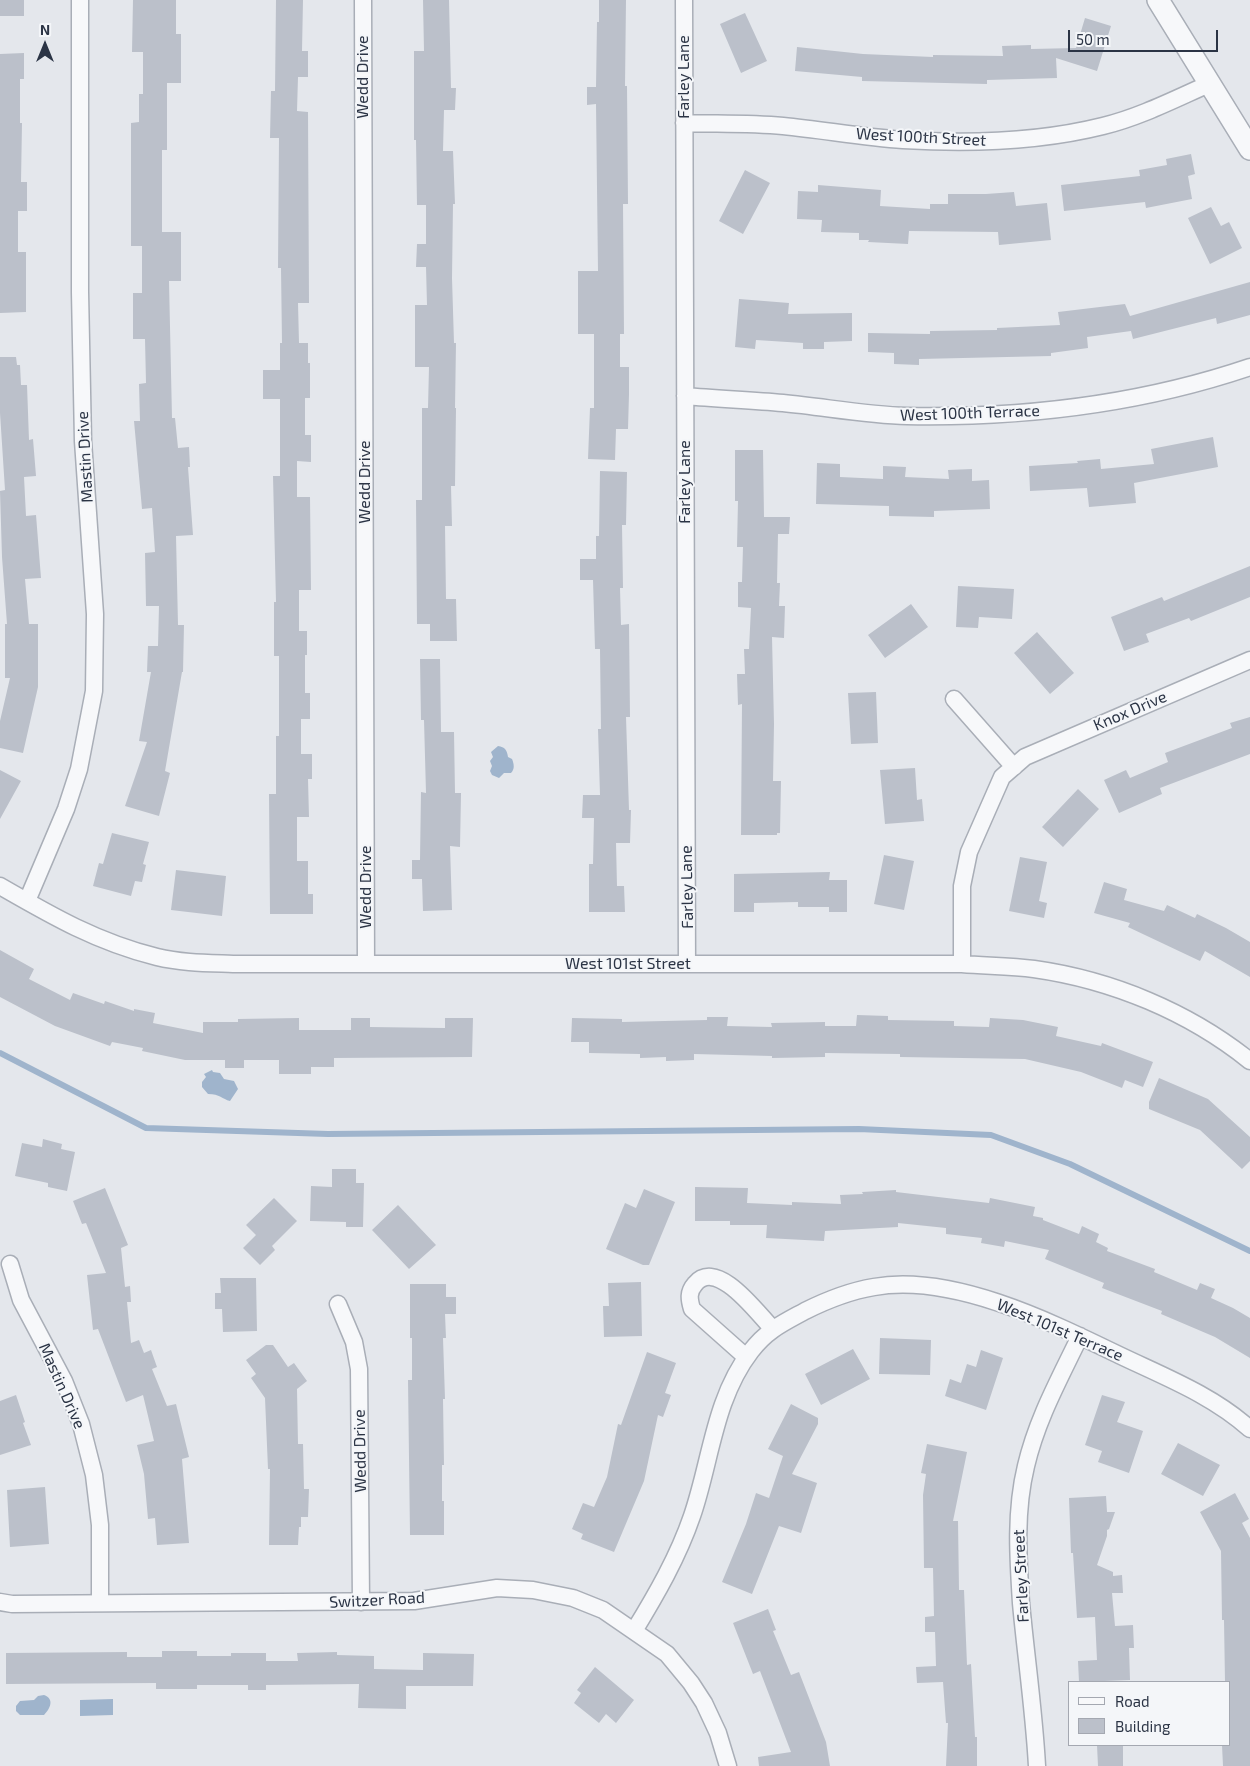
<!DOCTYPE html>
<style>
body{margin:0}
#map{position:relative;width:1250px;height:1766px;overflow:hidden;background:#e4e7ec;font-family:"Exo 2",sans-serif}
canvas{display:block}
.legend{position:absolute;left:1068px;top:1681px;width:162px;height:65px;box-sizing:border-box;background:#f4f6f9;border:1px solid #a4a8b1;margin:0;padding:6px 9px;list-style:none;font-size:15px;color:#2b3445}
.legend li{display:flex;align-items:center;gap:10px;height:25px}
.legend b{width:25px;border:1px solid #a4a8b1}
.north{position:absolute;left:20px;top:20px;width:50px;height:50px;-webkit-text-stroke:4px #f4f6f9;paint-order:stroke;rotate:0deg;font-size:14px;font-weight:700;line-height:20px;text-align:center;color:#2b3445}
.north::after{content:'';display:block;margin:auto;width:18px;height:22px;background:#2b3445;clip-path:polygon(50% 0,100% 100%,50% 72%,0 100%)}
.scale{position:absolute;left:1068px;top:30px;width:150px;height:22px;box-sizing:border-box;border:2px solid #2b3445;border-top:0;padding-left:6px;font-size:15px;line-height:18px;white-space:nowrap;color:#2b3445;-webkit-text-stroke:4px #f4f6f9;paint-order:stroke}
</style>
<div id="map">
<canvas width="1250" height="1766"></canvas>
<ul class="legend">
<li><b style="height:6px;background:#f7f8fa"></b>Road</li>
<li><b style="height:14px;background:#bbc0ca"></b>Building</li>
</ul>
<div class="north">N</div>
<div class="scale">50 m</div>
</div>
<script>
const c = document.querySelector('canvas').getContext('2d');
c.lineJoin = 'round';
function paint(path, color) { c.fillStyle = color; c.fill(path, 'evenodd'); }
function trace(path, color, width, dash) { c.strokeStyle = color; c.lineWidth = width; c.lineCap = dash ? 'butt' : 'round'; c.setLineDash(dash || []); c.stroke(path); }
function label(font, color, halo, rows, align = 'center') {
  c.font = font + ' "Exo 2",sans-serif'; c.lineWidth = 4; c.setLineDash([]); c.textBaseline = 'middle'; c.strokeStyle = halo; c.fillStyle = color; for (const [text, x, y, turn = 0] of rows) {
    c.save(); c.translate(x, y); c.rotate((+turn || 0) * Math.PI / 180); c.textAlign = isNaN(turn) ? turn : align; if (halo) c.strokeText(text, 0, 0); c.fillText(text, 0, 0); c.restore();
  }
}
const water = new Path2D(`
 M498,746C505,747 507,750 508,757L512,759C514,764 515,769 511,773H504L499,778L492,775L490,771L492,766L490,761L493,757L491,752Z
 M212,1070L213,1072L220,1073L224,1079L234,1081L238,1089L230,1101C222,1099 220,1094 208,1094L202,1087V1082L206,1077L204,1074Z
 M44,1695C55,1699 50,1709 44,1715H20L16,1711V1706L20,1701L34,1700L38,1696Z
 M113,1699V1715L80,1716V1700Z`);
const stream = new Path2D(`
 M0,1053L146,1128L328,1134L859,1129L991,1135L1070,1164L1250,1251`);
const building = new Path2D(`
 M0,0H24V16H0Z
 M133,0H176V34H181V83H167V150H162V232H181V281H169L172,418H175L178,448L189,447L190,467H188L193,535L176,536L178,625H184L183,672H182L165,771L170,773L159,816L125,806L147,742L139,741L151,672H147L148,646H158L159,606H146L145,553L155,552L152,508L142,509L134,421H140L139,384L146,383L145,339H133V293H142V246H131V123L139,122V94H143V52H132Z
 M276,0H303L302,51H308V77H298L297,111L308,112L309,303H298L299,343H308V363H310V398H305V435H311V462L297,461V497H310L311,590H299V631H307V655H305V693H310V719H301V754H312V779H308L309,817H297V861H308V894H313V914H270L269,794H276V736H279V656H274V602H276L273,476H280V399H263V370H280V343H282L281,268H278L279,138H270L271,91H275Z
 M423,0H449L451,88H456L455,110H444L443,151H453L455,204H453L452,278L454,343H456L455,408H456L455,486H451L452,526H445L446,599H456L457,641H430V624H417L416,500H422V408H428L429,367H415V305H427L426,267H416L417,244H426V205H417L416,140H414V51H424Z
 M599,0H626L625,86H627L628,204H623L624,334H620V367H629V394L628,429H616L615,460L588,459L590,408H594V334H578V271H598L596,104L587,105V87H596L597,22H599Z
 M745,13L767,61L741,73L720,24Z
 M1085,18L1111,26L1097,71L1056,58L1057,78L987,80V84L862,81V77L795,71L797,47L863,54L933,57V55L1003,56L1002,46L1031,45V49L1076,48Z
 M24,53V79H20V123H22L21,182H27V211H18V252H26V312L0,313V54Z
 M1191,154L1195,174L1188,176L1192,199L1146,208L1145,202L1064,211L1061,185L1140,176L1139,170L1167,165L1166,159Z
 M745,170L770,183L743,234L719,221Z
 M818,185L881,190L880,206L930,209V204H948V194H986L1014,192L1016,206L1047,203L1051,240L999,245L998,232L909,231L908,244L868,242L869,240H859V233L821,232L822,220L797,219L798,191L818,192Z
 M1211,207L1221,226L1229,222L1242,248L1210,264L1188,218Z
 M1250,282V315L1217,324L1216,318L1133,339L1131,331L1087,337L1088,348L1051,353V356L919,359V365L894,364V353L868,352V333L930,334V331L997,330V328L1060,325L1058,312L1125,304L1130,316Z
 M739,299L789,303L788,314L852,313V341L824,342V349H803V343L756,340L755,349L735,347Z
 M0,357H16L17,365H20L21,385H27L29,440L33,439L36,476L24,477L26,516L36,515L41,578L25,579L29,624H38V687L23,753L0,748V721L10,678H5V624H7L2,557L0,491L5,490L0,413Z
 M1213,437L1218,467L1134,483L1136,503L1089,507L1087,488L1030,491L1029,466L1078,463L1077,461L1100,459L1101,469L1154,464L1151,449Z
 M735,450H763L764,517H790L789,534H778L777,583H780L779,606H785L784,638L772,637L774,724L773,781H781L780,833H777V835H741L742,704L738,705L737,674H745L744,649H749L751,608L738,607V582H742L743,547H737L738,501H735Z
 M817,463L840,464V477L883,479V466L906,467L905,477L949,479L948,470L972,469V481L989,480L990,509L934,511V517L889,516V506L816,504Z
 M600,471L627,472L626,525H622L623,588H620L621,625L629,624L630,717H626L629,810H631L630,843H616L617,886H624L625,912H589V864H593L594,818H582L583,795H600L598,729H601L600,649H595L593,580H580V559H596V536H599Z
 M1250,566V597L1191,621L1189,618L1146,634L1149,642L1124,651L1111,617L1162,597L1164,601Z
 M958,586L1014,589L1012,619L979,617L978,628L956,627Z
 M911,604L928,627L885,658L868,635Z
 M1037,632L1074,673L1050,694L1014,653Z
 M420,659H440L441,732H454L455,793H461L460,847L450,846L452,910L423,911L422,879H412V860H420L421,792L426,793L424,720H421Z
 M876,692L878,743L851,744L848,693Z
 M1250,717V754L1160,788L1162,794L1119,813L1104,780L1126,770L1130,778L1168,762L1165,753L1232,728L1230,723Z
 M915,768L917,800L922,799L924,821L885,824L880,770Z
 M0,770L21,781L0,819Z
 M1078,789L1099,809L1063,847L1042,827Z
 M112,833L149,842L143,864L146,865L142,882L135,881L131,896L93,886L99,863L103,864Z
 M884,855L914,861L904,910L874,904Z
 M1020,857L1047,862L1039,901L1047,903L1044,918L1009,911Z
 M176,870L226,876L222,916L171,910Z
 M830,872L829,880H847V912H829V907H798V902L754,903V912H734V874Z
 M1104,882L1127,889L1124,900L1164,911L1167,905L1195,918L1197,914L1226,928L1250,942V977L1205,951L1200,961L1128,927L1130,923L1094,913Z
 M0,950L34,969L29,979L70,1000L73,993L104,1004L105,1001L134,1011V1009L155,1013L153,1023L203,1033V1022H238V1019L299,1018V1030H351V1018H370V1027L445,1028V1018H473L472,1057L334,1058V1067H311V1074H279V1060H244V1068H225V1060H185L142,1051L143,1048L112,1042L110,1046L55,1026L0,997Z
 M857,1015L888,1016V1020L954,1021V1026L989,1027L990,1018L1023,1020L1058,1027L1056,1036L1101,1046L1102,1043L1153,1062L1143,1087L1125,1080L1122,1088L1081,1072L1025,1059L900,1057V1054L825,1053V1057L772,1058V1056L694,1054V1060L666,1061V1057L640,1058V1054L589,1053V1042H571L572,1018L622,1019V1022L707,1020V1017H728L727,1026L772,1027L771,1023L825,1022V1026H856Z
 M1159,1078L1208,1099L1250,1137V1161L1242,1169L1200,1130L1149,1109V1102Z
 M43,1139L62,1144L61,1149L75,1152L67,1191L48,1187V1183L15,1176L22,1143L42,1147Z
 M332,1169H356V1183H364L363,1227H346V1222L310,1221L311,1186L332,1187Z
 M695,1187L748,1188L747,1203L792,1205V1202L841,1204L840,1195L863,1194L862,1192L896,1190V1192L989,1203L990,1198L1035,1207L1033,1216L1043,1218V1220L1079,1234L1082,1226L1099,1234L1096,1242L1108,1248L1107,1251L1155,1269L1154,1272L1197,1290L1200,1283L1215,1289L1211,1298L1233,1308L1250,1318V1358L1215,1337L1161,1314L1162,1311L1102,1288L1104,1283L1045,1259L1049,1250L1005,1241L1004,1247L981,1243L982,1238L946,1234V1228L898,1223V1227L825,1231L824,1241L766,1238L767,1225H730V1221H695Z
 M105,1188L128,1245L121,1248L125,1287L130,1286L131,1302H127L131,1343L139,1340L144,1353L151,1350L157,1367L152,1369L167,1406L176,1404L189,1457L182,1459L189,1543L157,1545L155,1518L148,1519L144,1474L137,1445L154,1441L143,1395L126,1402L98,1329L93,1330L87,1275L106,1273L86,1223L82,1224L73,1201Z
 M644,1189L675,1202L649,1265H643L606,1249L625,1203L636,1208Z
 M274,1198L297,1221L272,1246L275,1250L260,1265L243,1248L256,1235L246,1225Z
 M398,1205L436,1245L409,1269L372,1230Z
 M220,1278H256L257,1331L223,1332L222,1309H215V1293H221Z
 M641,1282L642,1336L604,1337L603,1306H609L608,1283Z
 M410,1284H446V1297H456V1314H445L446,1338H443L445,1399H443L444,1465H442V1501H444V1535H410L408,1380H412V1338H410Z
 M880,1338L931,1340L930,1375L879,1374Z
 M266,1345H273L288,1367L294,1363L307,1381L297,1389L298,1444H303L304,1489H309L308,1517H301V1527H299L298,1545H269L270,1469H268L265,1398L251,1378L256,1374L246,1360Z
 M853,1349L870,1379L821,1405L805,1374Z
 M981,1350L1003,1358L986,1410L945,1396L950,1379L961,1383L967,1364L976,1367Z
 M647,1352L676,1363L665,1393L671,1395L663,1417L658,1415L644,1481L614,1552L581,1539L583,1534L572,1529L583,1503L594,1507L607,1477L618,1424L621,1425Z
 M16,1395L25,1422L23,1423L31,1445L0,1455V1401Z
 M1102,1395L1125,1402L1117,1422L1143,1431L1129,1473L1098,1462L1102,1451L1085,1445Z
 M791,1404L818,1418V1424L792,1474L817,1483L801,1533L779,1526L752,1594L722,1582L746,1524L756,1493L769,1498L783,1456L768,1449Z
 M1178,1443L1220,1465L1203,1496L1161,1474Z
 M927,1444L967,1452L953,1521H958L959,1590H964L967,1665L971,1664L975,1737H977V1766H946L948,1723H946L943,1682L917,1683L916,1667L936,1666L935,1632H925V1617L934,1616L933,1568H924L923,1495L926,1474L921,1473Z
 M45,1487L49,1544L10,1547L7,1490Z
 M1235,1493L1249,1519L1242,1523L1250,1538V1766H1223L1222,1745H1229V1682H1225L1224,1620H1222L1221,1551L1200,1512Z
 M1106,1496L1107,1512H1115L1109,1529L1107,1530V1536L1097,1565L1113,1572V1576L1122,1575L1123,1593H1112L1115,1626L1133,1625L1134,1648H1129L1130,1680L1079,1682L1078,1661L1097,1660L1095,1617L1077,1618L1073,1553H1071L1069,1498Z
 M768,1609L776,1630L773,1631L791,1675L799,1672L826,1742L830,1766H759L758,1757L791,1752L760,1671L753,1674L733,1623Z
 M162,1651H197V1656H231V1653H266V1661H298L297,1653L337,1652V1655L374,1656V1669L423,1670V1653L474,1654L473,1686H406V1709L358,1708L359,1684L266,1685V1690H248V1685H197V1689H156V1683L6,1684V1653L127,1652V1657H162Z
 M595,1667L634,1700L616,1723L606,1714L599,1723L574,1703L581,1693L577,1690Z
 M1097,1745H1123V1766H1098Z`);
const minor = new Path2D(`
 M363,0L366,964
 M684,0L687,964
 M684,123C717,124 750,123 783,126C823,130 863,137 903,140C969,144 1039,142 1103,126C1140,117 1175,99 1209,84
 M685,396C718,399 751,400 783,403C825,407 866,415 907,416C1023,418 1141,404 1250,367
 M954,699L1014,767
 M0,886C52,916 97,942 157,957C182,963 208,963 233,964H962C986,966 1011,966 1034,969C1112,980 1189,1012 1250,1061
 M27,901L66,809L79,769L94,691L95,614L83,441L80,292V0
 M962,964V886L969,852L1002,777L1025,757L1250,660
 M10,1264L21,1300L64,1381L81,1424L94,1475L100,1525V1603
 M338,1304L354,1342L359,1369L361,1602
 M746,1357L692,1309C689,1299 688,1292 695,1284C717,1257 758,1314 772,1328
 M0,1602L12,1604L414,1601L497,1588L533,1590L573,1598L603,1610L667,1654L691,1683L704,1703L718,1733L728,1766
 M634,1631C656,1595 678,1557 692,1516C711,1461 714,1399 751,1351C767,1330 783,1323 805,1311C827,1300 850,1291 874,1287C952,1273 1051,1322 1119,1355C1165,1377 1212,1395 1250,1429
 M1037,1766C1034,1711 1026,1657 1021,1603C1018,1557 1015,1511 1026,1466C1037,1419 1059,1380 1080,1336`);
const tertiary = new Path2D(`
 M1158,0L1250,149`);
const streetNames = [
 ["Wedd Drive",363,77,-90],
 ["Farley Lane",684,77,-90],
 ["West 100th Street",921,137,3],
 ["West 100th Terrace",970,413,-2],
 ["Mastin Drive",85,457,-93],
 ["Wedd Drive",365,482,-90],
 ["Farley Lane",685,482,-90],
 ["Knox Drive",1130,711,-23],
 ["Wedd Drive",366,887,-90],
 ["Farley Lane",687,887,-91],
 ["West 101st Street",628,964],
 ["West 101st Terrace",1060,1330,23],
 ["Mastin Drive",62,1386,66],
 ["Wedd Drive",360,1451,-91],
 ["Farley Street",1021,1576,-93],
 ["Switzer Road",377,1600,-3]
];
paint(water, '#9fb4cc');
trace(stream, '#9fb4cc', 6);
paint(building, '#bbc0ca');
trace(minor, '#a9aeb7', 19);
trace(tertiary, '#a9aeb7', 24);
trace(minor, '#f7f8fa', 16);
trace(tertiary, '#f7f8fa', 21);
label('16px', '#2b3445', '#f4f6f9', streetNames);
</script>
